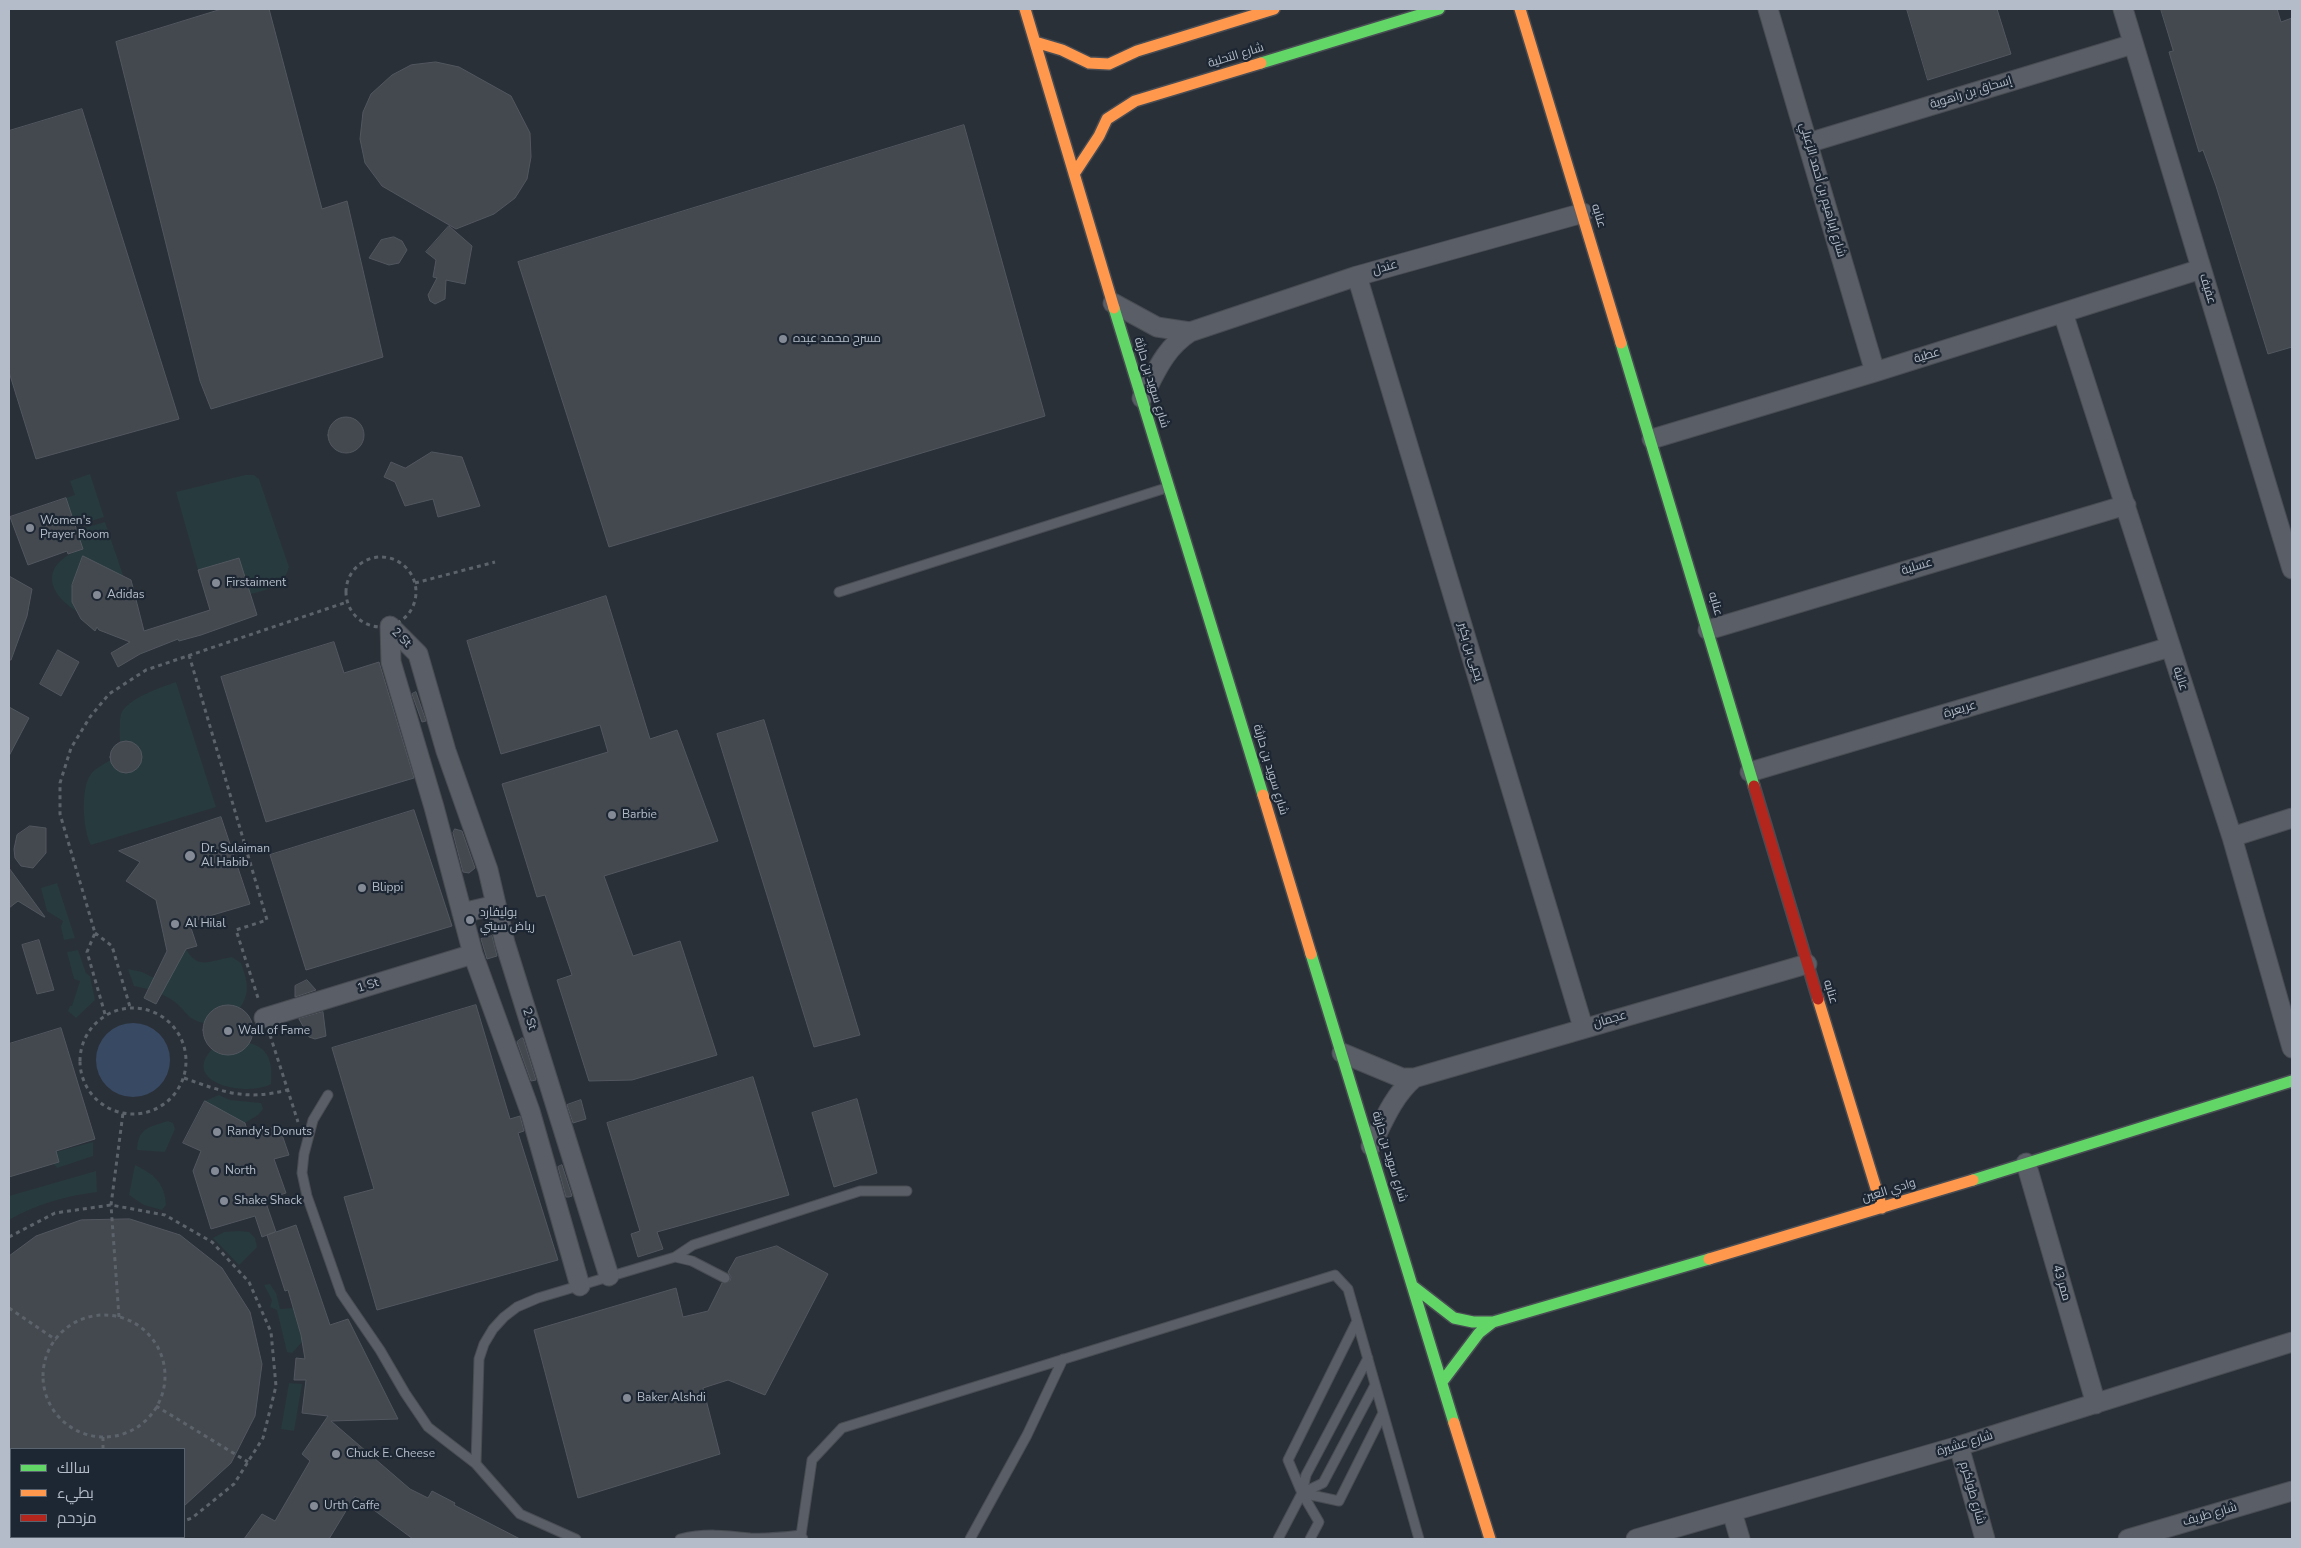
<!DOCTYPE html>
<meta charset="utf-8">
<style>
body{margin:0}
#map{position:relative;width:2301px;height:1548px;overflow:hidden;background:#2a3038;font-family:"Nunito Sans",Cairo,sans-serif}
canvas{display:block}
.frame{position:absolute;inset:0;border:10px solid #b4bcc9;pointer-events:none}
.legend{position:absolute;left:10px;top:1448px;width:175px;height:90px;box-sizing:border-box;background:#1d2633;border:1px solid #59626f;margin:0;padding:6px 9px;list-style:none;font-size:15px;color:#b4bcc9}
.legend li{display:flex;align-items:center;gap:10px;height:25px}
.legend b{width:25px;border:1px solid #59626f}
</style>
<div id="map">
<canvas width="2301" height="1548"></canvas>
<div class="frame"></div>
<ul class="legend">
<li><b style="height:6px;background:#63d668"></b>سالك</li>
<li><b style="height:6px;background:#ff974d"></b>بطيء</li>
<li><b style="height:6px;background:#b3261e"></b>مزدحم</li>
</ul>
</div>
<script>
const c = document.querySelector('canvas').getContext('2d');
c.lineJoin = 'round';
function paint(path, color) { c.fillStyle = color; c.fill(path, 'evenodd'); }
function trace(path, color, width, dash) { c.strokeStyle = color; c.lineWidth = width; c.lineCap = dash ? 'butt' : 'round'; c.setLineDash(dash || []); c.stroke(path); }
function label(font, color, halo, rows, align = 'center') {
  c.font = font + ' "Nunito Sans",Cairo,sans-serif'; c.lineWidth = 4.5; c.setLineDash([]); c.textBaseline = 'middle'; c.strokeStyle = halo; c.fillStyle = color; for (const [text, x, y, turn = 0] of rows) {
    c.save(); c.translate(x, y); c.rotate((+turn || 0) * Math.PI / 180); c.textAlign = isNaN(turn) ? turn : align; if (halo) c.strokeText(text, 0, 0); c.fillText(text, 0, 0); c.restore();
  }
}
const green = new Path2D(`
 M90,474L104,517L75,526L66,498L75,495L70,481Z
 M245,475H254L259,479L289,567C284,590 252,593 232,599L228,585L246,579L239,559L198,570L176,492Z
 M105,522L124,578L72,585V602L76,611C42,589 44,561 83,549L77,530Z
 M176,682L216,807L91,845C83,831 80,788 91,774C96,768 104,764 111,760L113,749L120,742C120,734 119,722 121,714C126,699 162,687 176,682Z
 M57,883L75,938L64,940L61,927L63,921L47,911L41,888Z
 M186,949C198,971 211,960 232,957L241,963C247,980 251,992 240,1008C224,1003 209,1007 204,1023C188,1020 187,1012 175,1002C163,993 149,989 134,986L128,969L142,972L166,984Z
 M78,950L86,973L90,976L95,1000L76,1018L68,1011L70,1006H72L80,981L74,979L67,952Z
 M249,1043C270,1048 273,1064 271,1084C248,1097 180,1084 212,1049C227,1057 238,1055 249,1043Z
 M219,1095L230,1100L261,1103L263,1109L258,1115L245,1123L205,1101Z
 M168,1121L173,1123L175,1129L165,1152L137,1150C138,1128 149,1127 168,1121Z
 M93,1142V1156L57,1168L54,1164L59,1162L56,1152Z
 M135,1165C154,1174 165,1183 166,1205L162,1210L144,1205L129,1195Z
 M96,1171L97,1192C66,1196 36,1204 9,1220V1196Z
 M238,1231L249,1232L255,1238L257,1247L239,1265L213,1238L224,1232Z
 M270,1284L276,1293L280,1309L293,1308L303,1341L292,1353L287,1352L277,1310L270,1307L272,1300L264,1285Z
 M289,1383L302,1384L294,1431L281,1429Z`);
const water = new Path2D(`
 M96 1060a37 37 0 1 1 74 0a37 37 0 1 1-74 0Z`);
const building = new Path2D(`
 M222,9H269L322,209L347,201L383,357L211,409L200,381L116,42Z
 M1907,9H1997L2011,54L1928,80Z
 M2161,9H2277L2281,22L2292,18V347L2268,354L2216,186L2203,150L2199,152L2169,52L2173,51Z
 M436,62L459,67L511,96L530,133L531,157L527,179L515,198L494,214L456,229L382,186L365,163L360,139L363,112L371,94L392,75L411,65Z
 M82,109L179,419L36,459L9,372V131Z
 M964,125L1045,416L609,547L518,262Z
 M449,226L472,246L465,284L446,280L445,299L435,304L430,301L428,295L437,278L433,277L436,260L426,252Z
 M394,237L402,241L407,250L399,263L389,265L369,258L381,240Z
 M328 435a18 18 0 1 1 36 0a18 18 0 1 1-36 0Z
 M432,452L462,457L480,506L438,517L433,499L405,506L395,482L384,477L391,462L405,468Z
 M66,498L83,549L68,554L67,551L28,565L10,517Z
 M83,556L131,580L144,631L210,610L198,570L239,558L257,615L201,635L179,641L178,639L140,654L118,667L111,653L130,642L99,630L97,627L95,631L81,619L72,602V585Z
 M9,576L32,589L27,616L11,660H9Z
 M606,596L650,739L677,730L718,841L604,876L633,956L680,941L717,1055L632,1080L589,1081L557,980L572,975L545,895L537,897L502,784L608,752L600,725L501,754L467,641Z
 M334,642L344,673L379,662L414,778L266,822L221,677Z
 M58,650L79,662L61,696L40,684Z
 M416,692L426,721L422,722L412,694Z
 M9,707L29,718L9,756Z
 M764,720L860,1035L814,1047L717,734Z
 M110 757a16 16 0 1 1 32 0a16 16 0 1 1-32 0Z
 M414,810L452,926L306,970L270,855Z
 M221,817L250,904L189,922L197,946L186,949L156,1004L144,998L167,951L156,900L126,881L140,862L119,851Z
 M30,826L46,828V853L33,868L21,866L15,858L14,849L17,835Z
 M455,829L462,831L475,868L469,873L463,872L453,833Z
 M9,868L45,917H44L18,901L9,908Z
 M492,936L497,956L487,959L481,939Z
 M39,940L54,990L37,994L22,945Z
 M307,980L316,990L295,997V986Z
 M476,1005L510,1119L520,1116L524,1131L518,1133L558,1260L377,1310L344,1197L374,1189L332,1048Z
 M203 1030a25 25 0 1 1 50 0a25 25 0 1 1-50 0Z
 M323,1012L326,1036L315,1039L309,1037L299,1019Z
 M61,1028L95,1139L56,1151L59,1162L9,1177V1044Z
 M522,1038H523L536,1080L531,1081L517,1042Z
 M753,1077L789,1195L657,1232L663,1249L638,1257L631,1234L640,1231L607,1123Z
 M857,1099L877,1173L834,1187L812,1113Z
 M581,1100L586,1119L573,1123L567,1105Z
 M205,1101L245,1123L248,1134L279,1126L289,1155L274,1159L286,1193L265,1200L276,1232L296,1225L330,1325L348,1319L398,1419L331,1421L410,1489L428,1498L432,1491L455,1503L454,1505L520,1539H413L355,1496L329,1539H244L262,1514L275,1521L310,1461L302,1454L328,1416L302,1413L306,1380H294L296,1358L305,1359L301,1335L288,1290L285,1291L267,1235L275,1232L262,1237L255,1216L211,1229L193,1171L201,1151L183,1143Z
 M562,1165L572,1196L569,1197H566L558,1167Z
 M130,1219L180,1235L222,1268L250,1312L262,1364L255,1416L231,1463L184,1506V1449H9V1256L36,1236L81,1220Z
 M777,1246L828,1274L765,1395L728,1380L703,1388L720,1454L578,1498L534,1330L676,1288L683,1317L708,1311L722,1283L730,1281L731,1277L728,1272L736,1258Z`);
const path = new Path2D(`
 M346 592a35 35 0 1 1 70 0a35 35 0 1 1-70 0Z
 M415,583L495,562
 M189,655L267,920L236,930L259,1001
 M95,933L112,946L130,1007
 M80 1061a53 53 0 1 1 106 0a53 53 0 1 1-106 0Z
 M105,1014L87,952L95,933L60,814V783L71,748L90,717L109,694L146,670L347,602
 M270,1035L298,1122
 M184,1078C223,1092 246,1101 287,1090
 M9,1237L55,1213L111,1205L165,1215L212,1242L249,1282L271,1332L276,1386L263,1438L234,1484L192,1518L184,1521
 M9,1308L56,1340
 M43 1376a61 61 0 1 1 122 0a61 61 0 1 1-122 0Z
 M119,1317L111,1205L123,1113
 M156,1406L248,1462
 M103,1449V1436
 M9,1506L11,1508
 M76,1537L83,1539L142,1537`);
const lane = new Path2D(`
 M839,592L1166,488
 M328,1095L313,1120L304,1154L302,1173L307,1196L341,1293L380,1350L405,1393L428,1427L476,1464L520,1514L576,1539
 M675,1257L693,1245L860,1191H907
 M476,1464L479,1359L484,1344L493,1329L504,1317L517,1307L538,1298L675,1257L692,1261L725,1278
 M1302,1493L1339,1501L1383,1413
 M1302,1493L1323,1483L1375,1385
 M680,1539C704,1533 725,1535 750,1538C767,1539 784,1537 801,1535
 M803,1539L801,1535L812,1460L842,1428L1335,1275L1348,1289L1419,1539
 M970,1539L1027,1435L1063,1359
 M1278,1539L1302,1493L1306,1475L1368,1358
 M1310,1539L1319,1522L1302,1493L1288,1460L1357,1321`);
const street = new Path2D(`
 M1768,9L1875,372
 M2123,9L2292,569
 M1808,143L2133,44
 M1357,276L1583,1027
 M1113,303L1157,327L1190,332C1164,349 1156,372 1142,398
 M2063,313L2232,837L2292,1048
 M1190,332L1357,276L1583,213
 M1652,439L1875,372L2201,269
 M390,626L418,654L446,751L488,870L505,943L609,1276
 M390,626L391,662L434,807L473,954L530,1111L580,1286
 M1708,630L2126,505
 M1750,772L2170,647
 M2232,837L2292,818
 M462,913L496,905
 M264,1018L473,954
 M1342,1053L1402,1078H1414C1393,1096 1383,1122 1371,1146
 M1414,1078L1807,964
 M2026,1163L2096,1404
 M1959,1446L1985,1539
 M1732,1512L1740,1539
 M1636,1539L1959,1446L2292,1342
 M2128,1539L2292,1491`);
const fast = new Path2D(`
 M1261,63L1439,9
 M1114,308L1263,795
 M1621,343L1754,786
 M1311,954L1454,1423
 M1973,1180L2292,1081
 M1414,1287L1454,1318L1473,1322H1493L1709,1259
 M1442,1382L1479,1333L1493,1322`);
const slow = new Path2D(`
 M1025,9L1114,308
 M1520,9L1621,343
 M1035,42L1062,50L1089,63L1109,64L1137,51L1274,9
 M1074,174L1099,136L1107,119L1135,101L1261,63
 M1263,795L1311,954
 M1818,999L1882,1208
 M1709,1259L1973,1180
 M1454,1423L1490,1539`);
const jam = new Path2D(`
 M1754,786L1818,999`);
const markers = [
 [783,339,5,"#848b96"],
 [30,528,5,"#848b96"],
 [216,583,5,"#848b96"],
 [97,595,5,"#848b96"],
 [612,815,5,"#848b96"],
 [190,856,6,"#848b96"],
 [362,888,5,"#848b96"],
 [470,920,5,"#848b96"],
 [175,924,5,"#848b96"],
 [228,1031,5,"#848b96"],
 [217,1132,5,"#848b96"],
 [215,1171,5,"#848b96"],
 [224,1201,5,"#848b96"],
 [627,1398,5,"#848b96"],
 [336,1454,5,"#848b96"],
 [314,1506,5,"#848b96"]
];
const streetNames = [
 ["شارع التحلية",1236,56,-17],
 ["إسحاق بن راهوية",1971,93,-17],
 ["شارع إبراهيم بن أحمد الزعبلي",1822,190,74],
 ["عنابه",1598,216,73],
 ["عندل",1385,268,-16],
 ["عفيف",2207,289,73],
 ["عطية",1927,356,-17],
 ["شارع سويد بن حارثة",1151,383,73],
 ["عسلية",1917,567,-17],
 ["عنابه",1715,604,74],
 ["2 St",401,638,44],
 ["يحيى بن بكير",1470,652,73],
 ["عالية",2180,679,72],
 ["عريعرة",1960,710,-17],
 ["شارع سويد بن حارثة",1270,770,73],
 ["1 St",368,986,-17],
 ["عنابه",1830,992,73],
 ["2 St",529,1019,73],
 ["عجمان",1610,1020,-16],
 ["شارع سويد بن حارثة",1389,1157,73],
 ["وادي العين",1889,1191,-17],
 ["ممر 43",2061,1283,74],
 ["شارع عشيرة",1965,1444,-17],
 ["شارع طولكرم",1972,1493,74],
 ["شارع طريف",2210,1515,-16]
];
const poiNames = [
 ["مسرح محمد عبده",793,339],
 ["Women's",40,521],
 ["Prayer Room",40,535],
 ["Firstaiment",226,583],
 ["Adidas",107,595],
 ["Barbie",622,815],
 ["Dr. Sulaiman",201,849],
 ["Al Habib",201,863],
 ["Blippi",372,888],
 ["بوليفارد",480,913],
 ["رياض سيتي",480,927],
 ["Al Hilal",185,924],
 ["Wall of Fame",238,1031],
 ["Randy's Donuts",227,1132],
 ["North",225,1171],
 ["Shake Shack",234,1201],
 ["Baker Alshdi",637,1398],
 ["Chuck E. Cheese",346,1454],
 ["Urth Caffe",324,1506]
];
paint(green, '#273a3e');
paint(water, '#384963');
paint(building, '#444950');
trace(building, '#52575f', 1);
trace(lane, '#484c53', 11);
trace(street, '#484c53', 21);
trace(fast, '#484c53', 14);
trace(slow, '#484c53', 14);
trace(jam, '#484c53', 14);
trace(path, '#5d636a', 3, [4, 4]);
trace(lane, '#5a5e66', 9);
trace(street, '#5a5e66', 19);
trace(fast, '#63d668', 11);
trace(slow, '#ff974d', 11);
trace(jam, '#b3261e', 11);
for (const [x, y, r, color] of markers) { const dot = new Path2D(); dot.arc(x, y, r, 0, 2 * Math.PI); c.fillStyle = color; c.fill(dot); trace(dot, '#1d2633', 2); }
label('12px', '#b4bcc9', '#1d2633', streetNames);
label('12px', '#b4bcc9', '#1d2633', poiNames, 'left');
</script>
